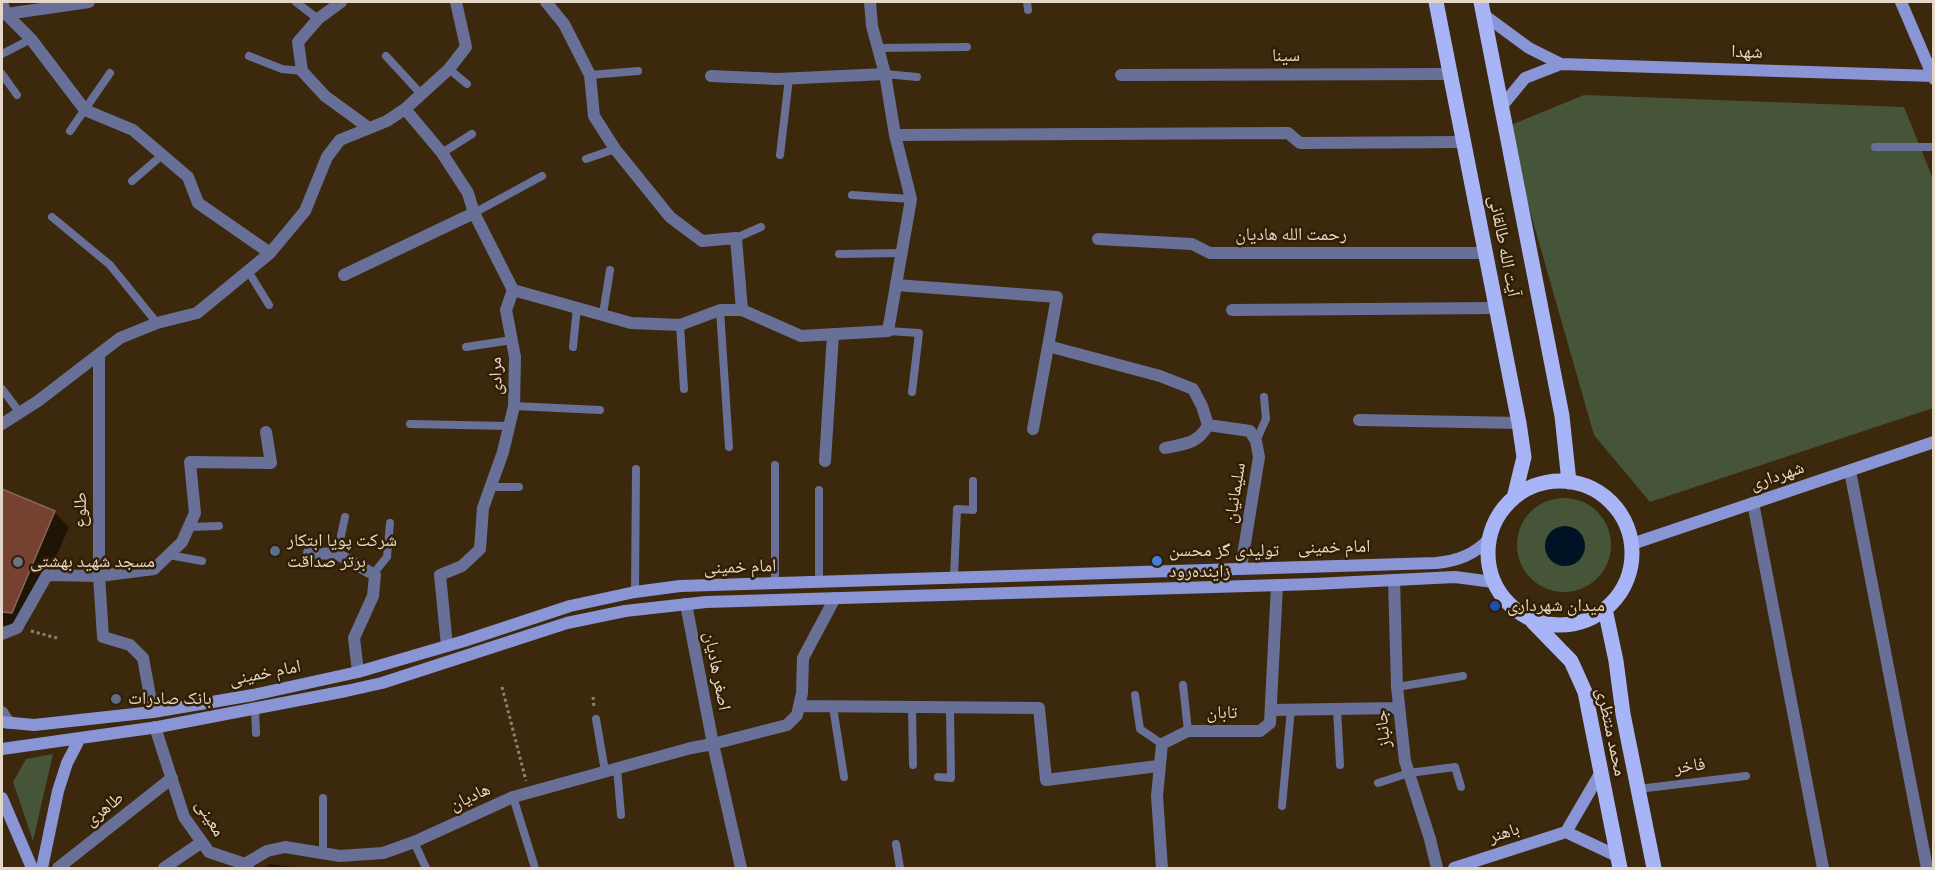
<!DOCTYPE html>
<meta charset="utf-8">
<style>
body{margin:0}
#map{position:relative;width:1935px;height:870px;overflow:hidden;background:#3b280d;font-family:Cabin,sans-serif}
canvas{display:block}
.frame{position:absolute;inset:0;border:3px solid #e4d7c8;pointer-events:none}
</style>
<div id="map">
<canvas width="1935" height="870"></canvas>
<div class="frame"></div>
</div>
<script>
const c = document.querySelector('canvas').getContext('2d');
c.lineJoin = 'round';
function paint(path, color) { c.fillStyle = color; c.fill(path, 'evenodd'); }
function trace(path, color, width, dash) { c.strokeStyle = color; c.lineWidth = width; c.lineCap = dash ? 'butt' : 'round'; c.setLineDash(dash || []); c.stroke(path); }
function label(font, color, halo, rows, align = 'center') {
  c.font = font + ' Cabin,"Noto Naskh Arabic",sans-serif'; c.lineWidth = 5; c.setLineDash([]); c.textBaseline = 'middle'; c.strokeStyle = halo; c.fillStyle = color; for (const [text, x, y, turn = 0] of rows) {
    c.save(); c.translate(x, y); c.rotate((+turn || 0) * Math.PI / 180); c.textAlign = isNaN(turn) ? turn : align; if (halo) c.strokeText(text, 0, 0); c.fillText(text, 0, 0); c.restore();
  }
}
const green = new Path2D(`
 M1584,95L1904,107L1933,179V408L1650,502L1594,435L1506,127Z
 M1517 545a47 47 0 1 1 94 0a47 47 0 1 1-94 0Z
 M53,754L33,841L13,782L26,759Z`);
const water = new Path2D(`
 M1545 546a20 20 0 1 1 40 0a20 20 0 1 1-40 0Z`);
const shadow = new Path2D(`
 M2,490L54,512L69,527L26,627L2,625Z
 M268,864L302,868H269Z`);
const building = new Path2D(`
 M2,489L55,511L12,613L2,612Z`);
const path = new Path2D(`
 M31,631L57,638
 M502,687L526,781
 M593,697L594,708`);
const lane = new Path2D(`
 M296,2L318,19
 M1027,2L1028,10
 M878,48L967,47
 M2,54L31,39
 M249,56L282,69L302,71
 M386,56L421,94
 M449,69L467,84
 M2,74L17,95
 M885,74L917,77
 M590,75L638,71
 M70,131L110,73
 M1875,147H1934
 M442,153L472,134
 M780,155L789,78
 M586,159L615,149
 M132,181L161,156
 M852,195L911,199
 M474,213L542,176
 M52,217L110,265L157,323
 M736,238L761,227
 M839,254L901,253
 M248,271L269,305
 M720,310L729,447
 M603,314L610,270
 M680,325L684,389
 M888,331L919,333L912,392
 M466,347L512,340
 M573,347L577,307
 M2,389L20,413
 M514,406L600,410
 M410,424L509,426
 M1256,441L1266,419L1264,397
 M775,465V583
 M491,487H519
 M819,490V582
 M189,527L219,526
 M337,554L345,517
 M169,555L202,561
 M373,574L387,557L390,523
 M954,577L957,509L973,510V481
 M635,592L636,469
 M1183,685L1188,731
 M1397,687L1463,676
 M1135,695L1140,729L1162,744
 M833,707L844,777
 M912,707L913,765
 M255,709L256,733
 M1337,709L1340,765
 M596,719L605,771
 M617,768L621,815
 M938,777L951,778L950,708
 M1378,783L1409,773L1455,767L1461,787
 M1638,789L1746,776
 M513,797L535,868
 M1282,806L1291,709
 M414,842L426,868
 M896,844L900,868
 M323,853V798`);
const street = new Path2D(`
 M341,2L318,19L298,42L302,71L325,96L369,128
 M546,2L564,24L590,75L594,116L615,149L670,217L702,241L736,238L742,310
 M2,3L6,14L31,39L85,110L133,130L188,177L198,203L270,253
 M6,14L89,2
 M1121,75L1451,74
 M711,76L778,79L885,74
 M405,109L442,153L468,193L474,213L513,290L506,310L515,357L514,406L503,452L483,508L480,549L462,566L440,575L447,646
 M895,135L1288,133L1300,143L1464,142
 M1098,239L1192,244L1210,253H1486
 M344,275L474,213
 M896,285L1057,297L1033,429
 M513,290L631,323L680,325L720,310H742L801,336L888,331L911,199L895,135L885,74L872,26L870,2
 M1232,310L1497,308
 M1048,346L1160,376L1193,389L1202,406L1208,425C1198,444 1184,444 1165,448
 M99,354V576L103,637L130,645L143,658L153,712
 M1359,420L1519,423
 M2,424L38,401L120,338L157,323L197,313L270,253L305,211L327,157L340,140L387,121L405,109L449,69L466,47L456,2
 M1208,425L1250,431L1256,441L1259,457L1241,568
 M825,461L833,334
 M1850,471L1927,868
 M1753,503L1823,868
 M309,553L337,554L375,575L373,596L354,638L358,672
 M1394,580L1397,687L1405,761L1430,839L1437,868
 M686,604L713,744L741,868
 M2,634L17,628L47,575L99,576L154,569L182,542L195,513L190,462L271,463L266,432
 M799,706L1039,708L1046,780L1158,766
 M1271,710L1399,708
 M2,712L9,723
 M155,727L184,817L209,852L245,864L248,868
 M245,864L267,851L285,847L340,856L383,853L414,842L513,797L691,748L713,744L787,725L797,715L802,693L803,658L835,598
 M58,868L172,778
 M164,868L202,842
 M1162,868L1157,796L1162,744L1188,731H1260L1270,723L1277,585`);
const secondary = new Path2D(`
 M1901,2L1934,79
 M1484,15L1529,48L1561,64L1525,78L1502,106
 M1561,64L1934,76
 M1632,544L1934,442
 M2,722L34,725L153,712L253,695L358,672L464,641L570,606L635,592L680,586L1436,563C1457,561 1474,555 1489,539
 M2,749L158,727L346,691L382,683L567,623L625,611L706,602L1315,584L1455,577L1493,582
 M1601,772L1566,832L1617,856
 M2,798L32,868
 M42,868L58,791L67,763L80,738
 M1454,868L1566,832`);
const primary = new Path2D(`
 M1436,2L1519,423L1524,457L1514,498
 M1481,2L1562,416L1569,482
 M1488 553a72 72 0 1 1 144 0a72 72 0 1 1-144 0Z
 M1605,609L1616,661L1623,714L1654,868
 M1533,622L1571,661L1585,692L1620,868`);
const markers = [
 [275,551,6,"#5c6f8a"],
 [1157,561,6,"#3f7fe0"],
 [18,562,6,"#6b7280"],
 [1495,606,6,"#1a4fb4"],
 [116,699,6,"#5c6f8a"]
];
const streetNames = [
 ["شهدا",1747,52,2],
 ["سینا",1286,56],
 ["رحمت الله هادیان",1291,235],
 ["آیت الله طالقانی",1504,246,79],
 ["مرادی",496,376,-91],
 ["شهرداری",1777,476,-19],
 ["سلیمانیان",1235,493,-81],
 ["طلوع",81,510,-90],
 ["امام خمینی",1334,547,-1],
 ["امام خمینی",740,567,-2],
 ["اصغر هادیان",717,671,79],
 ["امام خمینی",265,673,-11],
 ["تابان",1222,713],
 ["جانباز",1383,729,-96],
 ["محمد منتظری",1611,732,78],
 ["فاخر",1690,766,-7],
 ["هادیان",470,797,-25],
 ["طاهری",104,809,-38],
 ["معینی",210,818,59],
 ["باهنر",1504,833,-18]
];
const poiNames = [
 ["شرکت پویا ابتکار",287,541],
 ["برتر صداقت",287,562],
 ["تولیدی گز محسن",1169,551],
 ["زاینده‌رود",1169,572],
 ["مسجد شهید بهشتی",30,562],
 ["میدان شهرداری",1507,606],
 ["بانک صادرات",128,699]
];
paint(green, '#465538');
paint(water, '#001324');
paint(shadow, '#0007');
paint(building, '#774131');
trace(building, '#89655a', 1.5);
trace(path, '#91816c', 3, [3, 3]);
trace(lane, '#687097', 8);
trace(street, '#687097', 12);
trace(secondary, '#8a95d5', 12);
trace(primary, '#a7b4f5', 15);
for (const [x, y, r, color] of markers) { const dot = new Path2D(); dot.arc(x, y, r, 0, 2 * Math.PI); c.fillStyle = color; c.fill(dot); trace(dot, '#311e03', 2); }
label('18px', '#e4d7c8', '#311e03', streetNames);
label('18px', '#e4d7c8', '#311e03', poiNames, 'left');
</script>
